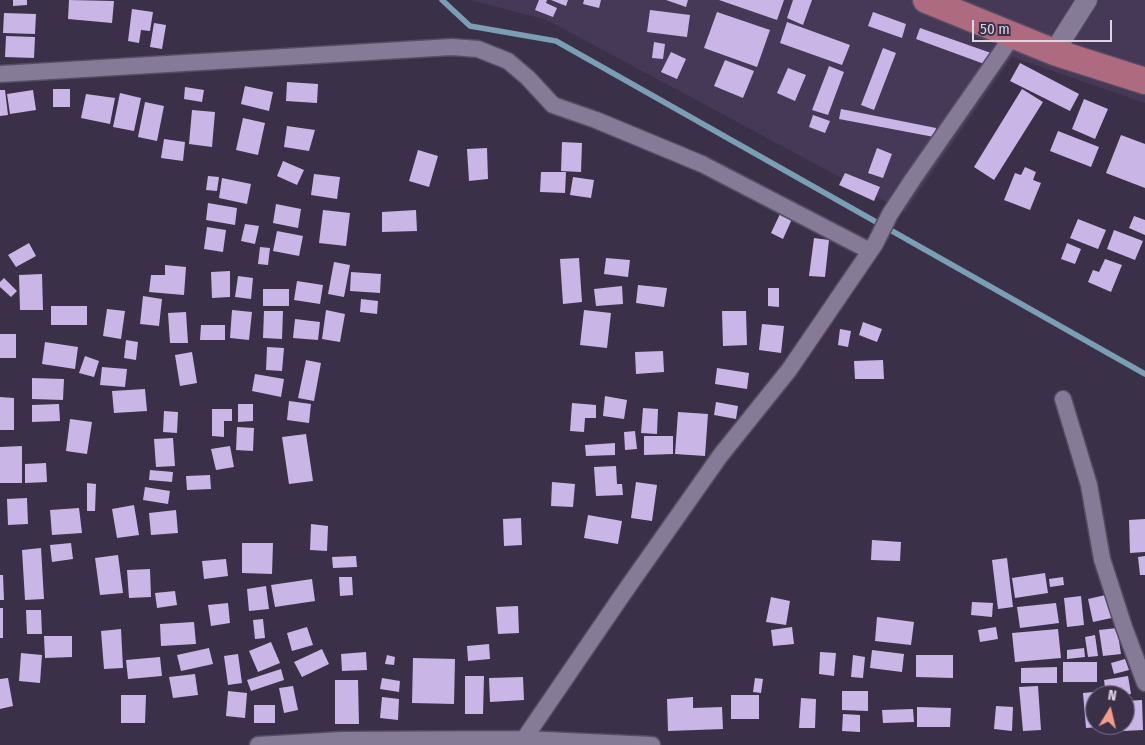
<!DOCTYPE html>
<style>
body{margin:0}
#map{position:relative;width:1145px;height:745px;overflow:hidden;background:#3a3048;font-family:"Fira Sans Condensed",sans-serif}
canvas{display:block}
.north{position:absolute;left:1085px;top:685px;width:50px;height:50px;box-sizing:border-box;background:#3a3048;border:1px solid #7a7286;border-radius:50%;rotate:9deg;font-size:14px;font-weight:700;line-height:20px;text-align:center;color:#dbd5e4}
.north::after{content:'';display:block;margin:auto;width:18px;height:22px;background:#f49e8a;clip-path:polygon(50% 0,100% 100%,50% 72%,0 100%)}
.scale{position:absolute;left:972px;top:20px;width:140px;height:22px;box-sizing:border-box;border:2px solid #dbd5e4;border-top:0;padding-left:6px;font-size:15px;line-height:18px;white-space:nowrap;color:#dbd5e4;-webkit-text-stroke:4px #3a3048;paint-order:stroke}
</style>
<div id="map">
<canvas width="1145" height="745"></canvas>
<div class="north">N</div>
<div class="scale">50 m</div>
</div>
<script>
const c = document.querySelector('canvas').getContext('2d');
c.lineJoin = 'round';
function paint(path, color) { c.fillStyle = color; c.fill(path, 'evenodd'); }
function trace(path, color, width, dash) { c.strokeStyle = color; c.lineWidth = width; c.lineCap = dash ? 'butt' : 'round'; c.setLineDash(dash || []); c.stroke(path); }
const built = new Path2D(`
 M470,0H1145V103L1012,57L905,212L547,20Z`);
const stream = new Path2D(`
 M442,0L470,26L556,41L1145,374`);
const building = new Path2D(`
 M13,0H27V5L13,6Z
 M69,0L114,1L112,23L68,19Z
 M539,0H547L546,3L557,8L553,17L535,10Z
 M551,0H568L566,6Z
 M584,0H601L599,8L583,4Z
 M666,0H688L686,7Z
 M719,0H784L777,20Z
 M793,0H812L803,25L787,18Z
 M132,9L153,12L150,31L141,30L139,43L128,41Z
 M650,10L690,15L687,37L647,32Z
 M717,12L770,30L757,67L704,48Z
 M873,12L906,24L902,38L868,26Z
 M4,13L36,14L35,34L3,33Z
 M787,22L850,45L842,65L780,43Z
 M154,23L166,25L162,49L150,47Z
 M920,28L991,53L987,65L916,39Z
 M6,36L35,37L34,58L5,57Z
 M654,42L665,44L663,59L652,58Z
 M883,48L896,53L874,110L861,105Z
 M671,52L686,59L677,79L661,72Z
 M725,60L754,71L743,98L714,86Z
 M1020,63L1079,94L1070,111L1010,81Z
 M829,66L844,72L828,115L812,110Z
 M788,68L806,75L795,101L777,93Z
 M287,82L318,84L317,103L286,101Z
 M245,86L273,92L269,111L241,104Z
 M185,87L204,90L202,102L184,99Z
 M53,89H70V107H53Z
 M1022,89L1043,102L994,180L974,167Z
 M0,90H5L8,115L0,116Z
 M33,90L36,110L10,114L7,94Z
 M120,93L141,98L134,131L113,127Z
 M86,94L115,98L110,124L81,118Z
 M1084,99L1108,109L1095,139L1072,129Z
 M145,102L164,106L157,141L138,137Z
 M841,109L936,128L934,137L839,119Z
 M192,110L215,112L212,147L189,144Z
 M813,115L830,121L825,133L809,127Z
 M243,118L265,123L258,155L236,150Z
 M287,126L315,130L309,151L284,147Z
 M1058,131L1099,147L1091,167L1050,151Z
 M1121,135L1145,144V188L1106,173Z
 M164,139L185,142L183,161L161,158Z
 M562,142L582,143L581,172L561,171Z
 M487,148L488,179L469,181L467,149Z
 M877,148L892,154L883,178L868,173Z
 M418,150L438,156L429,187L409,181Z
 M283,161L304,170L297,185L277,176Z
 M1025,167L1036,172L1033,180L1041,183L1030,210L1004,200L1015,173L1021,175Z
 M541,172H566L565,193L540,192Z
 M845,173L880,187L874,201L839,185Z
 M314,174L340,177L337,199L311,195Z
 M208,176L219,177L217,191L206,190Z
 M573,177L594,180L591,198L570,195Z
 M222,178L251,184L247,204L219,198Z
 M208,203L237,208L235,225L206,220Z
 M276,204L301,209L298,228L273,223Z
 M323,210L350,213L346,246L319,243Z
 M416,210L417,231L382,232V212Z
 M780,214L792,219L783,239L771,233Z
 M1134,216L1145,220V235L1129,228Z
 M1078,219L1106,230L1098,249L1070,238Z
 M245,224L259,226L255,244L241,241Z
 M207,227L226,230L223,252L204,249Z
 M1114,230L1143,241L1135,260L1107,249Z
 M277,231L303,236L299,256L273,251Z
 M814,238L829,240L825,277L809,276Z
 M29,243L36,256L16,267L8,255Z
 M1067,243L1081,249L1075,264L1061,259Z
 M260,247L270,248L268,265L258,264Z
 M579,258L582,302L563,304L560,259Z
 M606,258L630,260L628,277L604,274Z
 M1105,259L1122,265L1111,292L1088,282L1093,270L1099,272Z
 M334,262L350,265L344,297L328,294Z
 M165,265L186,267L184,295L149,292L151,275H165Z
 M230,271V297L212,298L211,272Z
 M351,272L381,274L380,293L350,291Z
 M42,274L43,310H20L19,275Z
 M238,276L253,278L251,299L235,297Z
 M4,278L17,291L11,297L0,287V282Z
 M297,281L323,285L320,304L294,300Z
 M638,285L667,288L664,307L636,303Z
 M622,286L623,304L596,306L594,289Z
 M768,288H779V307L768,306Z
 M263,289H289V306H263Z
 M143,296L162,299L159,326L140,324Z
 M361,299L378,301L377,314L360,312Z
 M51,306H87V325H51Z
 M107,309L125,311L121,339L103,336Z
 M232,310L252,312L249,340L230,338Z
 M326,310L345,314L340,342L322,339Z
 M584,310L611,313L607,348L580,345Z
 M264,311H283L282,339L263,338Z
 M722,311H746L747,345L723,346Z
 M186,312L188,343H170L168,313Z
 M295,319L320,322L318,340L293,338Z
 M863,322L882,329L877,342L859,335Z
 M762,324L784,326L781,353L759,350Z
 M201,325H225V340H200Z
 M840,329L851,331L848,347L838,345Z
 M0,334H16V358H0Z
 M126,340L138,342L136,360L124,358Z
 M45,342L78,347L75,369L42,364Z
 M267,347L284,348L282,371L266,370Z
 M663,351L664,372L636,374L635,352Z
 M192,352L197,383L180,386L175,355Z
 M85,356L99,361L94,377L79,373Z
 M306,360L321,363L314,401L298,398Z
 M883,360L884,379H855L854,361Z
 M102,367L127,369L125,387L100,385Z
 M717,368L749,373L747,389L715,384Z
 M255,374L284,379L281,397L252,391Z
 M32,378L64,379L63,400L32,399Z
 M145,389L147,411L114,413L112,391Z
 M605,396L627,400L624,419L603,416Z
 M0,397L14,398V430H0Z
 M289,401L311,404L309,423L287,420Z
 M716,402L738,406L736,419L714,415Z
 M572,403L596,405V418H585L584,432L570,431Z
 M59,404L60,421L32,422V405Z
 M238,404H253V421L238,422Z
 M643,408L658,409L657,434L641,433Z
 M212,409H232V421H224V437L212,436Z
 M164,411L178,412L177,433L163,432Z
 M678,412L708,414L705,456L675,454Z
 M70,419L92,422L87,454L66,451Z
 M237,427L254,428L253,451L236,450Z
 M635,431L637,449L625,450L624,432Z
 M306,434L313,481L289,484L282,437Z
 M644,436H673V454L644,455Z
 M173,438L175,466L156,467L154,439Z
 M615,443V455L586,456L585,445Z
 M22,446V483H0V447Z
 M230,446L234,467L216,470L211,449Z
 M46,463L47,482L25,483V464Z
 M616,466L617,484H622L623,495L596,496L594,467Z
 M150,470L173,472L172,482L149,480Z
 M210,475L211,489L187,490L186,476Z
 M552,482L575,484L573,507L551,506Z
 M636,482L657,485L652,521L631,518Z
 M87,483L96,484L95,511H87Z
 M145,487L170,491L168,504L143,500Z
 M27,498L28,524L8,525L7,499Z
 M134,505L139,535L117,538L112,509Z
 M79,508L82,533L52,535L50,510Z
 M176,510L178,533L151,535L149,513Z
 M588,515L622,521L618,544L584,538Z
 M521,518L522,545L504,546L503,519Z
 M1145,519V552L1130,553L1129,520Z
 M311,524L328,526L327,551L310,550Z
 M872,540L901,542L900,561L871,560Z
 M71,543L73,559L52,562L50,545Z
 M242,543H273L272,574L242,573Z
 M41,548L44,599L25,600L22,550Z
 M118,555L123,593L100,595L95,558Z
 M356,556L357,567L333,568L332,557Z
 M1145,556V575H1140L1138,557Z
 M1007,558L1013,607L998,609L992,560Z
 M226,559L228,576L204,579L202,561Z
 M150,569L151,597L129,598L127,570Z
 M1045,573L1048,593L1015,598L1012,578Z
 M0,575H3L4,600H0Z
 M339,577H352L353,595L340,596Z
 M1063,577L1064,585L1050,587L1049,579Z
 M312,579L315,601L275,607L271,585Z
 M266,586L269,609L249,611L247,589Z
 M175,591L177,605L157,608L155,593Z
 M1110,594L1116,617L1093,622L1088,599Z
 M1081,596L1084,625L1067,627L1064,598Z
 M771,597L790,601L786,625L766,622Z
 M972,602L993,603L992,617L971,615Z
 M228,603L230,623L211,626L208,605Z
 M1056,603L1059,623L1020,628L1017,607Z
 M518,606L519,633L498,634L496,607Z
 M0,608H3V638H0Z
 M26,610H41L42,634H27Z
 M877,617L914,622L911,645L875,641Z
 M263,619L265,638L255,639L253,620Z
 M194,622L196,644L161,646L160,624Z
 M307,627L313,645L292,651L287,633Z
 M792,627L794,644L773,646L771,630Z
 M996,627L998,639L980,642L978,630Z
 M1117,628L1121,654L1103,656L1099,630Z
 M121,629L123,668L104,669L101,631Z
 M1058,629L1061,658L1015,662L1012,633Z
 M1095,635L1098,656L1088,657L1085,637Z
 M44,636H72V657L45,658Z
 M271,642L280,663L258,672L249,651Z
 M489,644L490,659L468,661L467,646Z
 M209,648L213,664L181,671L177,655Z
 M1084,648L1085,657L1067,659V650Z
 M322,649L329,664L302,677L294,662Z
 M872,650L904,654L902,672L870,668Z
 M366,652L367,670L342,671L341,654Z
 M820,652L836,653L834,676L819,674Z
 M21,653L42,655L40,683L19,681Z
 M238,654L242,683L228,685L224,656Z
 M387,655L395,657L394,665L385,664Z
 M853,655L865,657L863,678L851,677Z
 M916,655H953V678L916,677Z
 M160,657L162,676L128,679L126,660Z
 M413,658L455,659L454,704L412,703Z
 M1125,659L1129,670L1114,674L1111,663Z
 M1063,662H1097V682H1063Z
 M1057,667V683H1021V668Z
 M281,669L284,680L251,691L247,680Z
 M195,674L198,695L173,698L169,677Z
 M465,676H484L483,714H465Z
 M1128,676L1131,694L1106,695L1104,680Z
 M523,677L524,700L490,702L489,678Z
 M8,678L13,706L0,709V679Z
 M382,678L400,681L399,692L380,689Z
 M755,678L763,679L761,693L753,692Z
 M335,680H358L359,724H335Z
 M293,686L298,710L284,713L279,688Z
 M1038,686L1041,730L1023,731L1019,687Z
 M228,691L247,693L245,718L226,716Z
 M842,691H868V711L842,710Z
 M1104,691L1105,695H1095V725H1111V726L1086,728L1083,693Z
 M121,695H146L145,723H121Z
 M731,695H759V719H731Z
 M382,697L399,699L398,720L380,718Z
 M693,697V708L722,707L723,729L668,731L667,699Z
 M801,698L816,699L815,728H799Z
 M1142,700L1143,730L1123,731L1122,725H1125V701Z
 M254,705H275V723H254Z
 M996,706L1013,707L1012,731L994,729Z
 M917,707L951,708L950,727H917Z
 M913,709L914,722L883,723L882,710Z
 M843,714L860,715V732L842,731Z`);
const minor = new Path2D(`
 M0,74L452,47L478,49L508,61L528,78L553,105L596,120L702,164L870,251
 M1063,399L1089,485L1102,559L1124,627L1145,683
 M524,739L623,594L720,456L789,370L875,244L890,214L913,179L1014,34
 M258,745L342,740L524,739L652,745`);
const tertiary = new Path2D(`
 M1054,52L1087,0`);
const primary = new Path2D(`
 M926,0L1054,52L1145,81`);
paint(built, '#453957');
trace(stream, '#7a9eb4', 5.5);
paint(building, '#c9b6e6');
trace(minor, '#554d61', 19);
trace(tertiary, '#554d61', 22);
trace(primary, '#554d61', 29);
trace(minor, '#857b96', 16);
trace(tertiary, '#857b96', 20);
trace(primary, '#ae6a7f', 26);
</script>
